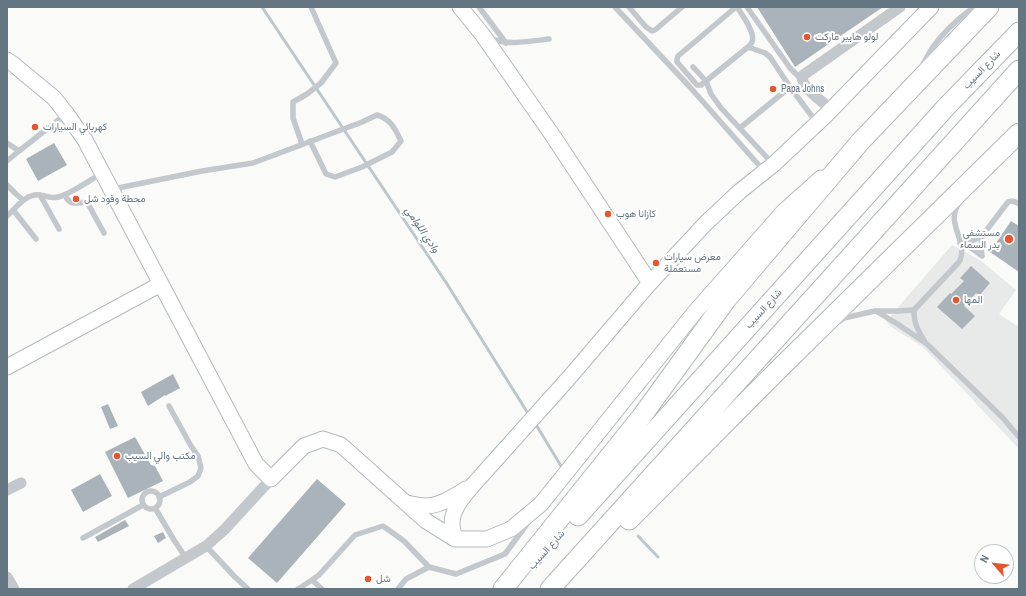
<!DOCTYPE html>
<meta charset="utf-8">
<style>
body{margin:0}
#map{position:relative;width:1026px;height:596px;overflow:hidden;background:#fafaf8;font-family:"Archivo Narrow",sans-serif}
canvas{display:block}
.frame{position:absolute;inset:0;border:8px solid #657683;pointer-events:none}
.north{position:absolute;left:974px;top:544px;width:40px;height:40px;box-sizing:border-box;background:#fff;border:1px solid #c1c8cd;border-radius:50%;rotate:298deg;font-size:11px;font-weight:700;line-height:16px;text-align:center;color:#657683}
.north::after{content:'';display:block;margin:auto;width:14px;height:18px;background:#e4572e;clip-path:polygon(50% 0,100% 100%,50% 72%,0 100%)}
</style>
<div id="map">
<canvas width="1026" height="596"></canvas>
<div class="frame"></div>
<div class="north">N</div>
</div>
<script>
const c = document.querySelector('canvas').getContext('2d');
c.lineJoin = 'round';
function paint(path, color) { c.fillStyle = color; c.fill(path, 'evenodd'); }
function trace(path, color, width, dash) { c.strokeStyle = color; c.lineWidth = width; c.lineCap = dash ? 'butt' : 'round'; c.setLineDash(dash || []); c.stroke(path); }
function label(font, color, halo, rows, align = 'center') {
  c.font = font + ' "Archivo Narrow",Vazirmatn,sans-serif'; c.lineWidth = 4; c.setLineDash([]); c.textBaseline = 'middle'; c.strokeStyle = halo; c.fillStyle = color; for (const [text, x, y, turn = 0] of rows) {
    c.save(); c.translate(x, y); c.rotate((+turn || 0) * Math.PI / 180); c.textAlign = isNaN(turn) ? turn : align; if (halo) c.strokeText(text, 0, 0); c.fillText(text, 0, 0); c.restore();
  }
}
const built = new Path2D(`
 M952,245L980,260L1016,290L999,314L1019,327V449L923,347L893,328L886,322L900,305Z`);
const stream = new Path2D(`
 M262,7L447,284L529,415
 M535,423L561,466
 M638,536L658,557`);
const building = new Path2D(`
 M757,7H883L795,67Z
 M54,143L67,165L38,181L26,159Z
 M1011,221L1019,226V272L990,252Z
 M971,266L990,283L979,296L976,293L964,306L975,316L962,329L937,307L950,293L951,294L964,281L960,278Z
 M173,374L180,388L165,396V395L148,406L141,392Z
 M108,404L118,426L110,429L101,407Z
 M135,437L151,465L155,466L163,481L128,498L105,452Z
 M100,474L112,496L83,512L71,490Z
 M317,479L346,504L277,583L248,558Z
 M125,520L129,526L98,542L95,537Z
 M163,532L166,538L158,543L154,536Z`);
const lane = new Path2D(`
 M479,7L506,43
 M615,7L689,86L764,171
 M629,7L646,27L652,31L655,30L682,7
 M736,7L678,56L677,59V62L697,85H701L748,47C749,46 752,43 752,42C756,33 742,15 737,7
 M747,7L790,68L802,80
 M490,38C505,46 532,41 549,39
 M748,47L765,53L770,57L790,87L817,123
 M923,64C926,59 929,53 933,47C944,31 959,18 974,7
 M693,67L706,81L711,94L721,108L773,164
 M740,128L790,87
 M7,143L19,151L66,114
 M302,144L293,118V102L307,94L321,83L336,63L311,7
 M7,161L19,151
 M7,185L16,194L23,200
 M113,189L202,171L253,163L362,122L377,115C391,119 395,129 401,141L392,152L362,167L335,177L326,174L310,141
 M40,195L59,229
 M65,195C70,206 76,203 87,202L104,233
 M14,211L36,239
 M7,216C16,208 26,193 40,195C47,196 51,199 58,197C71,194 90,180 102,173
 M960,243L971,248L982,256
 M960,243L972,241L982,236
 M982,256L981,246L982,236L1008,202C1013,200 1015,202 1019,204
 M914,310C914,325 918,330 925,342
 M876,311L899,325L927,344L1002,417L1019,437
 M840,321L844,318L875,311H898L914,310L959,262C970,242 943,222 960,202
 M142 500a9 9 0 1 1 18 0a9 9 0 1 1-18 0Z
 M159,497L190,482L198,476L201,468L198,456L191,446L169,406
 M155,508L174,540L186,558
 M83,538L143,505
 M206,546L235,577L248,589
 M298,589L312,580
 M322,589L312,580L319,575L355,535L383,526L404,541L429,567L456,574L505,554L527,524
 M398,589L406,579L429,567`);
const street = new Path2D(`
 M831,109C823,102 801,88 802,76L900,7
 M7,490L21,483
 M7,577L14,589
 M133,589L206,546L224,530L271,479`);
const secondary = new Path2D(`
 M460,7L482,34L553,136L650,283
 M7,60L13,64L54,98L66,113L85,140L256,464L271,479L304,446L323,439L341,445L426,521L455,539H487L511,529L541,504L695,312L784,211L821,178
 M7,367L161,284
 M406,503C412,504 419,506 425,506C440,506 453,497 466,489
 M455,539C454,534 452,529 452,524C452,508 464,496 473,485L568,379L650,283L706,223L739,192L774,164L826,115L931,7`);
const highway = new Path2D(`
 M578,516L947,106L1019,32
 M629,520L774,374L1019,133
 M503,589L642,416L726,300L860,142L989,7
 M550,589L1019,70`);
const markers = [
 [807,37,4,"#e4572e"],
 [773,89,4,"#e4572e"],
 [35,127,4,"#e4572e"],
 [76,199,4,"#e4572e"],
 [608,214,4,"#e4572e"],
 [1009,239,5,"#e4572e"],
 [656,263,4,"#e4572e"],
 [956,300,4,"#e4572e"],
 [117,456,4,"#e4572e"],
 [368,579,4,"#e4572e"]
];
const poiNames = [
 ["لولو هايبر ماركت",815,37],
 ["Papa Johns",781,89],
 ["كهربائي السيارات",43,127],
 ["محطة وقود شل",84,199],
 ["كازانا هوب",616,214],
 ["مستشفى",1000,233,"right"],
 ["بدر السماء",1000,245,"right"],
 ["معرض سيارات",664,257],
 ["مستعملة",664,269],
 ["المها",964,300],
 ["مكتب والي السيب",125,456],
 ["شل",376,579]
];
const streetNames = [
 ["شارع السيب",982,70,-46],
 ["شارع السيب",764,309,-48],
 ["شارع السيب",547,550,-48]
];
const waterNames = [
 ["وادي اللوامي",422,230,56]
];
paint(built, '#e8e9e9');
trace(stream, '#bbc7cb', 3);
paint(building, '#aab3b9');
trace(secondary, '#b3babf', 17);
trace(highway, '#b4b9bd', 21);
trace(lane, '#c3c8cc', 5.5);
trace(street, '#c3c8cc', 11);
trace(secondary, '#fff', 15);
trace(highway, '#fff', 19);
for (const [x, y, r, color] of markers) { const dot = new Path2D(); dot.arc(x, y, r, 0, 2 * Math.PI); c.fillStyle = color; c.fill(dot); trace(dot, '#fff', 1.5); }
label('10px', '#657683', '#fff', poiNames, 'left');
label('10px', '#657683', '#fff', streetNames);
label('italic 11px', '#60757c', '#fff', waterNames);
</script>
